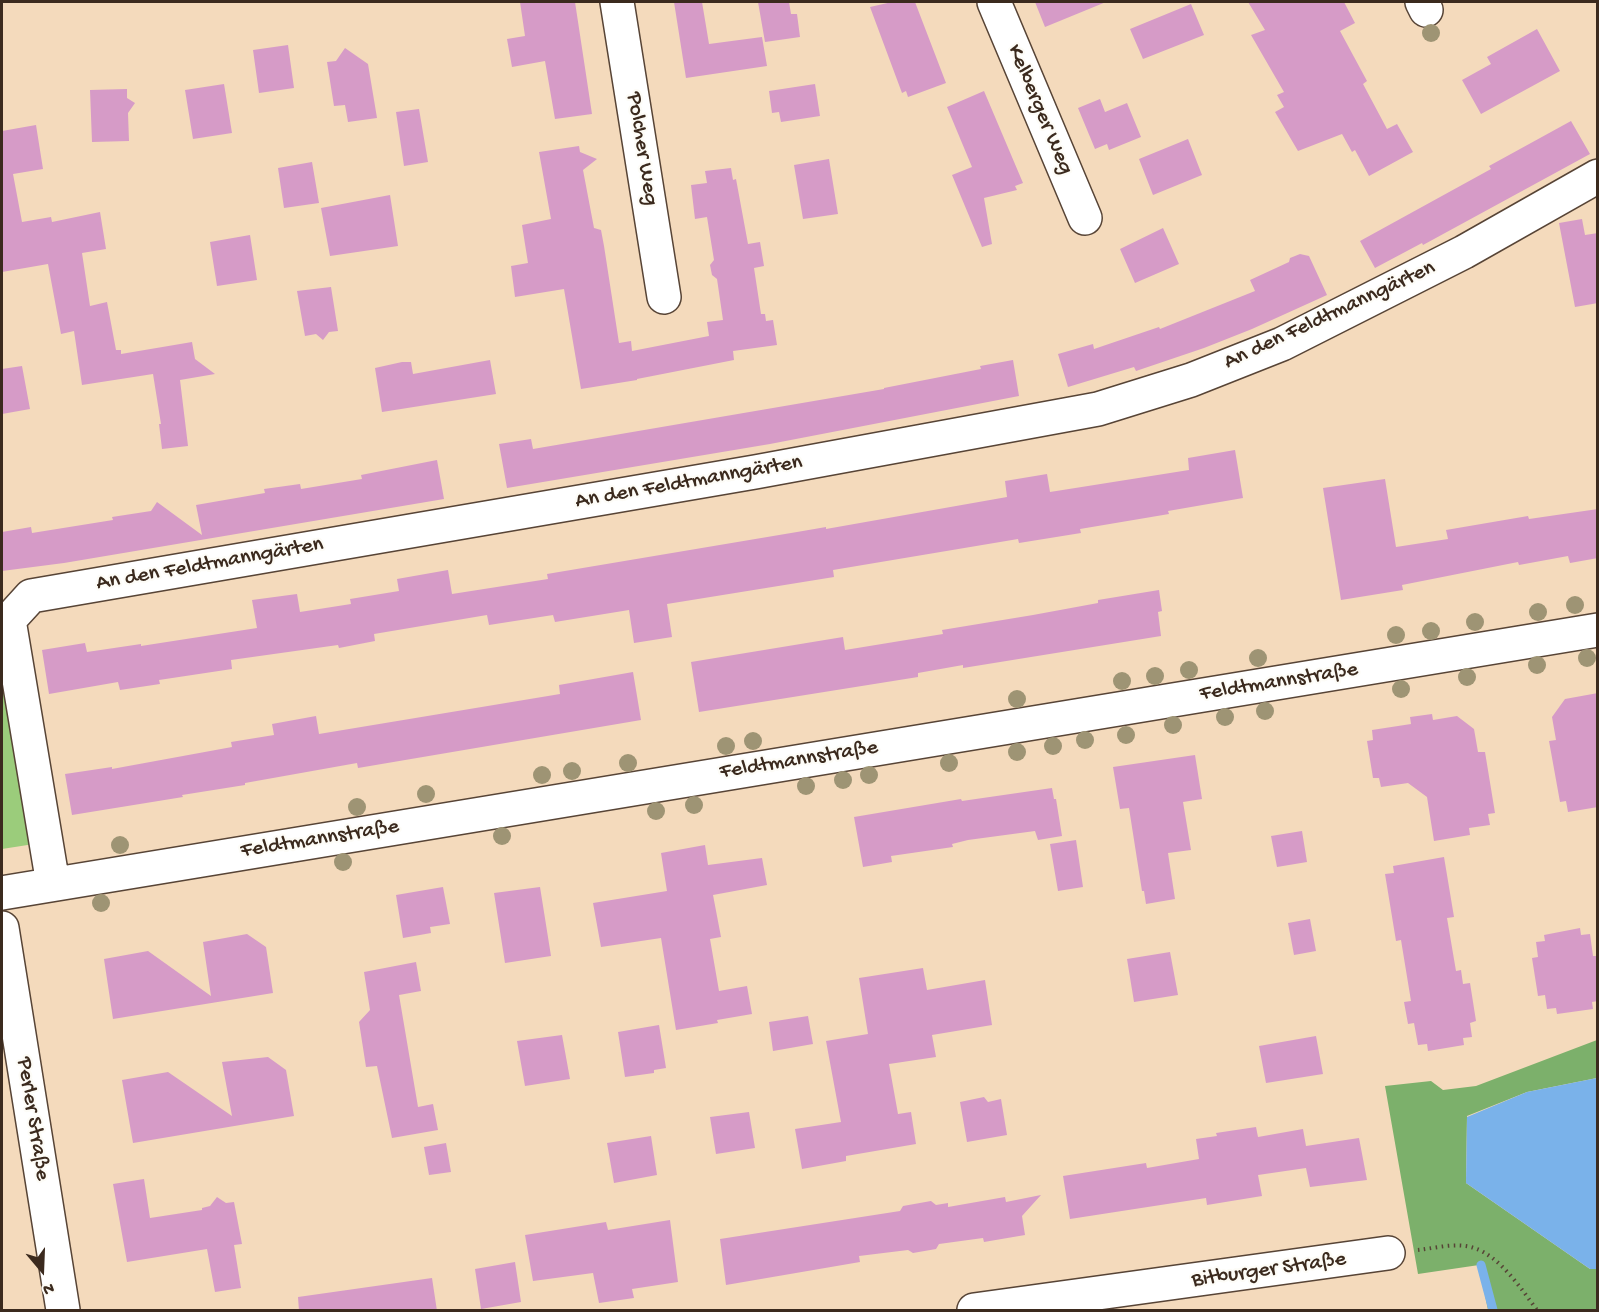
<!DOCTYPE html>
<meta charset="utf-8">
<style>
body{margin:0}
#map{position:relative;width:1599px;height:1312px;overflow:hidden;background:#f4dabc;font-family:"Gochi Hand",sans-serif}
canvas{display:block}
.frame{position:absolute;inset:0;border:3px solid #3b2a1e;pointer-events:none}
.north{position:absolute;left:12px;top:1240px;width:60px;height:60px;-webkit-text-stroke:4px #fdfcf7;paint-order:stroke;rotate:161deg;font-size:16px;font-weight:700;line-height:24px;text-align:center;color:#3b2a1e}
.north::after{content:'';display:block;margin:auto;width:21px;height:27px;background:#3b2a1e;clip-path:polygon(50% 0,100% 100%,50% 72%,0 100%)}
</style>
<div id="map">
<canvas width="1599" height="1312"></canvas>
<div class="frame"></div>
<div class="north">N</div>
</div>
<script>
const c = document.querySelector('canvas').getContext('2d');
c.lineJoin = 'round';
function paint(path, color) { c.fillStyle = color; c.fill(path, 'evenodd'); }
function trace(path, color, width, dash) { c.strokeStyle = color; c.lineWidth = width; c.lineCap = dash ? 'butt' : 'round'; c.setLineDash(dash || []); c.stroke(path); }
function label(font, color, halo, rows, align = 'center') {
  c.font = font + ' "Gochi Hand",sans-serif'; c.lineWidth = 4.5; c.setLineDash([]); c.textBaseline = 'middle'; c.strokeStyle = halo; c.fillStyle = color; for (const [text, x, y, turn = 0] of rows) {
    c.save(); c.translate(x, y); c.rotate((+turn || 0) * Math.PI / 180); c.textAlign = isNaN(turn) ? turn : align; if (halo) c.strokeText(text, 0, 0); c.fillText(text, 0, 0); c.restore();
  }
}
const green = new Path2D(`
 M2,659L34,844L2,849Z`);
const forest = new Path2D(`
 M1597,1040V1078L1527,1092L1467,1116L1466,1183L1590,1269H1597V1310H1488L1479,1265L1418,1274L1385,1086L1431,1081L1443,1090L1476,1086Z`);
const water = new Path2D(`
 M1597,1078L1598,1269H1590L1466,1183L1467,1117L1527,1092Z`);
const stream = new Path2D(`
 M1481,1265L1493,1310`);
const building = new Path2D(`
 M520,2H575L592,114L555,119L545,61L512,67L507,39L525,36Z
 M674,2H702L709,44L762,37L767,66L686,78Z
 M758,2H789L791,14H797L800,37L765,42Z
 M892,2H915L946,83L908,97L906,91L902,93L870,7Z
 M1035,2H1106L1045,27Z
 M1248,2H1344L1355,23L1340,31L1367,81L1363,84L1387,129L1397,124L1413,152L1369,176L1355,150L1352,152L1342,134L1298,151L1275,112L1284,107L1277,95L1284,92L1251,35L1265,30Z
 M1191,4L1204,35L1143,59L1130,29Z
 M1537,29L1560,71L1481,114L1462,80L1491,64L1487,57Z
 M288,45L294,88L259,93L253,50Z
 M345,48L368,64L377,118L348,122L345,105L334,106L327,62L336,61Z
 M224,84L232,133L193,139L185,90Z
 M815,84L820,116L781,122L779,112L772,113L769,91Z
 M127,89V98L135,103L128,113L129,141L92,142L90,90Z
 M984,91L1023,183L1015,186L1017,190L984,198L992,244L982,247L952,175L972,167L947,107Z
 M1100,99L1105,112L1127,103L1141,137L1109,150L1107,144L1095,149L1078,108Z
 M419,109L428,162L404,166L396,112Z
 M1571,121L1590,154L1423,245L1422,243L1375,268L1360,241L1491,169L1489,166Z
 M36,125L43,169L13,174L22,222L51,217L52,222L100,212L106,249L82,253L90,306L107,302L116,350H121V354L192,342L195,359L215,374L180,380L188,446L162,449L159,424H161L153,374L82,385L74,331L61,334L48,264L2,272V131Z
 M1188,139L1202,175L1153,195L1139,159Z
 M579,146L580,152L597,159L583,170L594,228L601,230L604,246L619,343L631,341L632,351L709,336L707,322L723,320L717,279L712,275L710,265L714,260L707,217L695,219L691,185L707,183L705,171L731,168L733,180L736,179L748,244L760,242L764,266L754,268L761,314H765L766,321L773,320L777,345L733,351L734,360L637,379V380L581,389L564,289L515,297L511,266L528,263L522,225L551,219L539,152Z
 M829,159L838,214L803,219L794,165Z
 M312,162L319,203L284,208L278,168Z
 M390,195L398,246L330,256L321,208Z
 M1582,219L1585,235L1598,233V303L1575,307L1559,223Z
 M1163,228L1179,264L1135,283L1120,249Z
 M250,235L257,280L217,286L210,242Z
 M1300,254L1309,256L1327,295L1252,329L1204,348L1136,371L1134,367L1068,387L1058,354L1093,344L1094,349L1159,327L1160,329L1255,291L1250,280L1289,262L1290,258Z
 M331,287L338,331L329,332L323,340L316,334L305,336L297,291Z
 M490,360L496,394L382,412L375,368L402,362H411L413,374Z
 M1013,360L1019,396L770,444L507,488L499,444L531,439L533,449L884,389V388L981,369L980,366Z
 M22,366L30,409L2,414V369Z
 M1235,450L1243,498L1168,511L1169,514L1080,529L1081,533L1019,543L1018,539L833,570L834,577L667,604L672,637L634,643L629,610L555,622L553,615L489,625L487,615L374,634L375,641L339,648L338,645L231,660L232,669L159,680L160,684L120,690L118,682L49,694L42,650L85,643L87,652L141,644V646L257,628L252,600L297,594L300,612L351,604L350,599L399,591L397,579L448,570L452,594L548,579L547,574L797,532L826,527V529L1007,497L1005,481L1047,474L1050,492L1189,470L1188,458Z
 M437,460L444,499L64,563L2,571V532L31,527L32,533L113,520L112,517L151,511L157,502L202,535L196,505L265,493L264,489L300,484L301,489L362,479L361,475Z
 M1385,479L1396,547L1448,539L1446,530L1528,516L1529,519L1598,509V558L1570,563L1568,556L1519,565L1518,562L1402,585L1403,590L1341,600L1323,488Z
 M1159,590L1162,611L1158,612L1161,636L963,668V665L918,673V677L699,712L691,662L843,637L845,650L943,634L942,630L1033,615L1098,603V600Z
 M633,672L641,720L358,768L357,763L245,783V785L182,795L183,797L72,815L65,774L112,767V769L232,747L231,742L274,735L272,724L316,716L319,734L560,694L559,685Z
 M1598,693V807L1568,812L1566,801L1560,802L1549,741L1556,740L1552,717L1565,699Z
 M1432,714L1433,720L1457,716L1474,729L1478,752H1485L1495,813L1488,814L1490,825L1469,828L1470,835L1434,841L1427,797L1408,783L1381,787L1379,778H1373L1367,741L1373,740L1372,730L1411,724L1410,717Z
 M1195,755L1202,799L1183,802L1191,850L1168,853L1175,899L1146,904L1144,891H1142L1129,808L1120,809L1113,767Z
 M1052,788L1054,799H1056L1062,836L1038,840L1035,831L968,840L952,844L953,847L891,856L892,862L863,867L854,817L961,799L962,801Z
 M1302,831L1307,862L1277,867L1271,836Z
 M1076,840L1083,887L1058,891L1050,844Z
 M705,845L708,865L762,858L767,885L713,895L721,937L710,939L719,991L747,986L752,1014L717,1020L718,1023L676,1030L661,938L601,947L593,903L667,891L661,853Z
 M1444,857L1454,917L1447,918L1456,971L1461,970L1463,984L1470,983L1476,1021L1470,1023L1472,1037L1463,1038L1464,1045L1428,1051L1427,1044L1418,1045L1414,1023L1408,1024L1404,1002L1411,1001L1401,940L1396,941L1385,874L1394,873L1393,866Z
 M443,887L450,924L430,927L431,933L403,938L396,895Z
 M540,887L551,956L505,963L494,893Z
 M1310,919L1316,951L1294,955L1288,923Z
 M1580,928L1581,935L1590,934L1593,956H1598V1001L1592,1002L1593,1009L1557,1014L1556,1008L1547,1009L1545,995L1538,996L1532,958L1538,957L1536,942L1545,941L1544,935Z
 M247,934L266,947L273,993L113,1019L104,959L148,951L211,996L203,942Z
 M1170,952L1178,995L1134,1002L1127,959Z
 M416,962L421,991L399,995L418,1107L433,1104L438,1130L392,1138L377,1066L366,1067L359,1022L370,1010L364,972Z
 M923,968L927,990L985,980L992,1025L932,1035L936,1057L889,1064L898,1114L911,1112L916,1144L846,1156V1161L802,1169L795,1129L841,1122L826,1041L868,1034L859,978Z
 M808,1016L813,1044L773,1051L769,1022Z
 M659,1025L666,1068L654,1070V1073L625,1077L618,1032Z
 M562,1035L570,1079L525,1086L517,1041Z
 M1316,1036L1323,1074L1266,1083L1259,1046Z
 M268,1057L286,1070L294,1116L133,1143L122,1080L168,1072L232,1116L222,1062Z
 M984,1097L988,1102L1001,1099L1007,1135L967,1142L960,1102Z
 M749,1112L755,1148L716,1154L710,1117Z
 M1256,1127L1258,1137L1303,1129L1306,1146L1359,1138L1367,1180L1310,1187L1306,1168L1258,1175L1262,1196L1207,1205L1206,1198L1070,1219L1063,1176L1146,1163L1147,1168L1199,1159L1196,1139L1217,1136L1216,1133Z
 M651,1136L657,1175L614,1183L607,1143Z
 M446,1143L451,1172L429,1175L424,1147Z
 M144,1179L150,1218L202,1210V1208L210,1206L217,1197L226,1203L234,1202L242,1244L234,1245L241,1288L215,1292L207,1249L127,1262L113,1184Z
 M1041,1195L1022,1216L1025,1235L984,1242L983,1238L939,1244L936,1249L913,1253L908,1250L859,1256L860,1262L726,1285L720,1239L900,1211L903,1206L931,1201L936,1205L948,1203V1207L1005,1197L1006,1202Z
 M670,1220L678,1282L632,1289L634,1298L599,1303L593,1273L533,1281L525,1235L606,1222L608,1230Z
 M515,1262L521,1302L481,1309L475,1269Z
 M432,1278L437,1311H299L298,1297Z`);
const path = new Path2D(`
 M1418,1250C1436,1248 1457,1242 1474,1248C1500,1256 1522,1290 1537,1310`);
const minor = new Path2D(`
 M617,2L664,297
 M994,2L1085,218
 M1422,2L1426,10
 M53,884L9,620L31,596L755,472L1098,409L1191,380L1282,344L1464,252L1598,176
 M2,893L1598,630
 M2,928L63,1310
 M974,1310L1388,1253`);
const trees = [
 [1431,33],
 [1575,605],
 [1538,612],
 [1475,622],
 [1431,631],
 [1396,635],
 [1258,658],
 [1587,658],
 [1537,665],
 [1189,670],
 [1155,676],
 [1467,677],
 [1122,681],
 [1401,689],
 [1017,699],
 [1265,711],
 [1225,717],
 [1173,725],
 [1126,735],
 [1085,740],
 [753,741],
 [726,746],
 [1053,746],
 [1017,752],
 [628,763],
 [949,763],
 [572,771],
 [542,775],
 [869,775],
 [843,780],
 [806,786],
 [426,794],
 [694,805],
 [357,807],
 [656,811],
 [502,836],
 [120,845],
 [343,862],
 [101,903]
];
const streetNames = [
 ["Kelberger Weg",1039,110,67],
 ["Polcher Weg",641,149,81],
 ["An den Feldtmanngärten",1330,316,-25],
 ["An den Feldtmanngärten",689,483,-10],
 ["An den Feldtmanngärten",210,565,-10],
 ["Feldtmannstraße",1279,683,-9],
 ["Feldtmannstraße",799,761,-9],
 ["Feldtmannstraße",320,840,-9],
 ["Perler Straße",32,1119,81],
 ["Bitburger Straße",1269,1271,-8]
];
paint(green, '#9bcc7b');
paint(forest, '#7cb06b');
paint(water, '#7ab2ea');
trace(stream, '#7ab2ea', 9);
paint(building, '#d69bc7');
trace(minor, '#574436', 36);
trace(path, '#574436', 4, [1.5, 4.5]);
trace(minor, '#fff', 33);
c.fillStyle = '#9e9474';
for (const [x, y] of trees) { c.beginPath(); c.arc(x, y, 9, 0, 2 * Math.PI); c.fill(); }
label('22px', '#3b2a1e', '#fdfcf7', streetNames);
</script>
